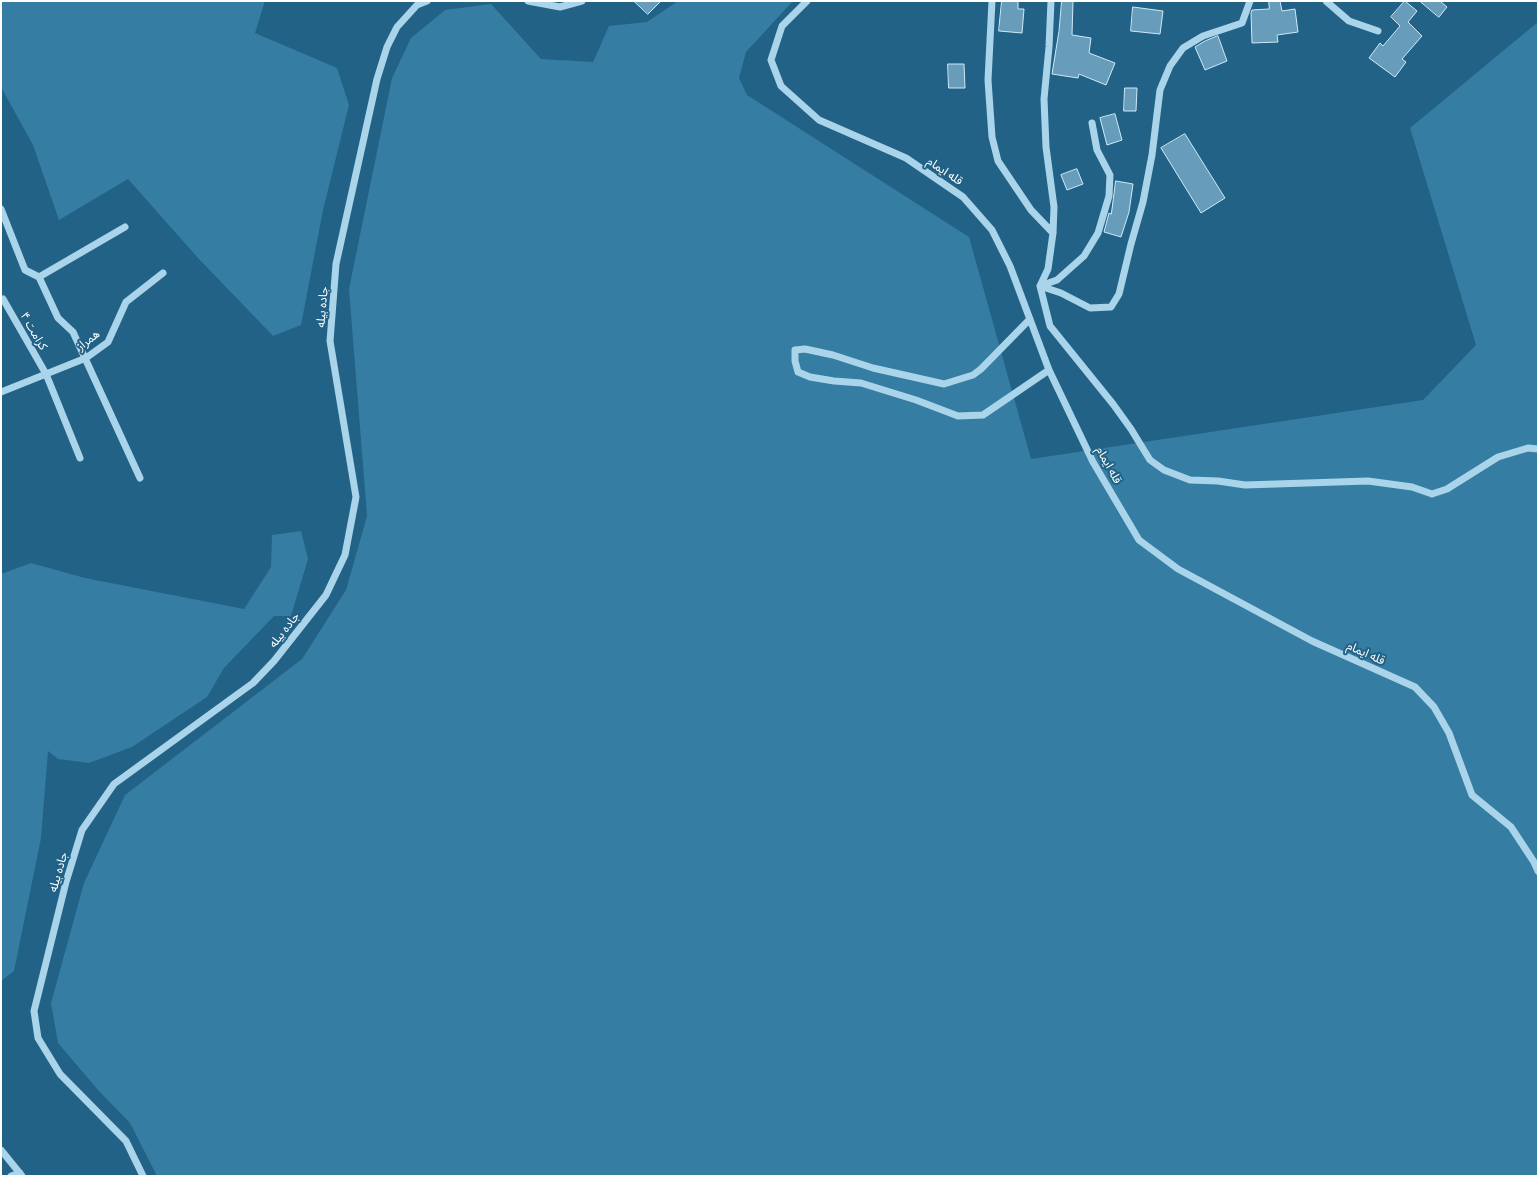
<!DOCTYPE html>
<meta charset="utf-8">
<style>
body{margin:0}
#map{position:relative;width:1539px;height:1177px;overflow:hidden;background:#216286;font-family:Ubuntu,sans-serif}
canvas{display:block}
.frame{position:absolute;inset:0;border:2px solid #fff;pointer-events:none}
</style>
<div id="map">
<canvas width="1539" height="1177"></canvas>
<div class="frame"></div>
</div>
<script>
const c = document.querySelector('canvas').getContext('2d');
c.lineJoin = 'round';
function paint(path, color) { c.fillStyle = color; c.fill(path, 'evenodd'); }
function trace(path, color, width, dash) { c.strokeStyle = color; c.lineWidth = width; c.lineCap = dash ? 'butt' : 'round'; c.setLineDash(dash || []); c.stroke(path); }
function label(font, color, halo, rows, align = 'center') {
  c.font = font + ' Ubuntu,"Noto Sans Arabic",sans-serif'; c.lineWidth = 4; c.setLineDash([]); c.textBaseline = 'middle'; c.strokeStyle = halo; c.fillStyle = color; for (const [text, x, y, turn = 0] of rows) {
    c.save(); c.translate(x, y); c.rotate((+turn || 0) * Math.PI / 180); c.textAlign = isNaN(turn) ? turn : align; if (halo) c.strokeText(text, 0, 0); c.fillText(text, 0, 0); c.restore();
  }
}
const green = new Path2D(`
 M1,1H265L255,33L337,68L349,105L323,210L301,325L273,336L198,258L128,179L59,220L33,145L1,87Z
 M678,1H793L746,52L739,78L747,95L969,237L1031,459L1423,400L1476,345L1410,128L1538,22V1176H157L130,1123L98,1090L58,1043L51,1003L84,883L125,795L302,659L346,590L367,516L349,289L392,78L411,38L445,10L491,4L541,59L593,62L609,26L647,22Z
 M301,531L308,559L291,616H274L224,668L207,697L132,747L89,763L58,759L48,751L41,838L14,971L1,981V574L31,563L85,578L244,609L271,567L272,535Z`);
const building = new Path2D(`
 M634,1H661L648,14Z
 M1002,1H1018V9H1024L1022,33L999,31Z
 M1062,1H1073L1072,35L1091,38L1089,53L1115,63L1106,85L1079,74L1078,78L1052,74L1059,31Z
 M1269,1H1280L1282,11L1295,9L1298,32L1277,35L1278,42L1252,43L1251,13L1252,10L1269,9Z
 M1405,1L1417,11L1408,22L1422,36L1402,59L1406,62L1395,77L1369,58L1380,43L1383,46L1400,26L1391,17Z
 M1420,1H1440L1447,7L1439,17Z
 M1133,7L1163,11L1160,34L1131,31Z
 M1218,36L1227,61L1205,70L1195,47L1205,41Z
 M948,64H964L965,88H949Z
 M1125,88H1137L1136,111H1124Z
 M1115,114L1122,140L1107,145L1100,118Z
 M1185,134L1225,198L1201,213L1161,148Z
 M1077,169L1083,184L1067,190L1061,175Z
 M1116,181L1133,184L1129,212L1121,237L1104,232L1109,213L1111,214Z`);
const minor = new Path2D(`
 M528,1L560,7L582,1
 M807,1L782,26L771,60L781,86L819,120L906,158L963,197L992,230L1010,266L1049,370L1093,462L1139,540L1178,569L1312,641L1415,687L1434,707L1449,733L1472,795L1511,827L1534,862L1538,871
 M992,1L988,80L992,137L998,161L1031,210L1053,233
 M1051,1L1049,47L1044,99L1046,147L1054,207L1053,233L1048,269L1040,286L1050,326L1113,404L1131,429L1150,460L1164,470L1190,480L1218,481L1245,485L1368,481L1412,487L1432,494L1447,489L1498,457L1528,448L1538,449
 M1326,1L1349,21L1378,31
 M1,209L25,270L39,277L58,318L73,332L140,478
 M39,277L125,227
 M1040,286L1061,293L1090,308L1111,307L1119,294L1131,244L1143,202L1152,155L1160,90L1170,66L1183,48L1203,36L1242,23L1250,1
 M1040,286L1057,280L1084,256L1098,233L1109,196L1110,175L1097,150L1092,123
 M3,299L46,374L80,458
 M1030,319L981,369L973,375L944,384L873,368L833,355L805,349L795,350V361L798,372L810,377L834,381L861,383L916,400L958,416L983,415L1049,370
 M1,392L86,358L108,342L126,302L163,273
 M1,1150L22,1176
 M11,1176L20,1173
 M143,1176L126,1141L60,1074L38,1038L34,1011L66,882L82,830L114,784L253,683L274,661L326,595L345,555L356,497L330,341L336,264L377,79L387,47L397,27L417,5L427,1`);
const streetNames = [
 ["قله ایمام",945,171,34],
 ["جاده بیله",322,307,-85],
 ["کرامت ۴",34,331,60],
 ["همراز",88,340,-38],
 ["قله ایمام",1109,465,61],
 ["جاده بیله",284,630,-52],
 ["قله ایمام",1366,653,24],
 ["جاده بیله",58,872,-74]
];
paint(green, '#357da3');
paint(building, '#679dbb');
trace(building, '#cfe9f7', 1);
trace(minor, '#aad4e9', 7);
label('12px', '#fff', '#216286', streetNames);
</script>
